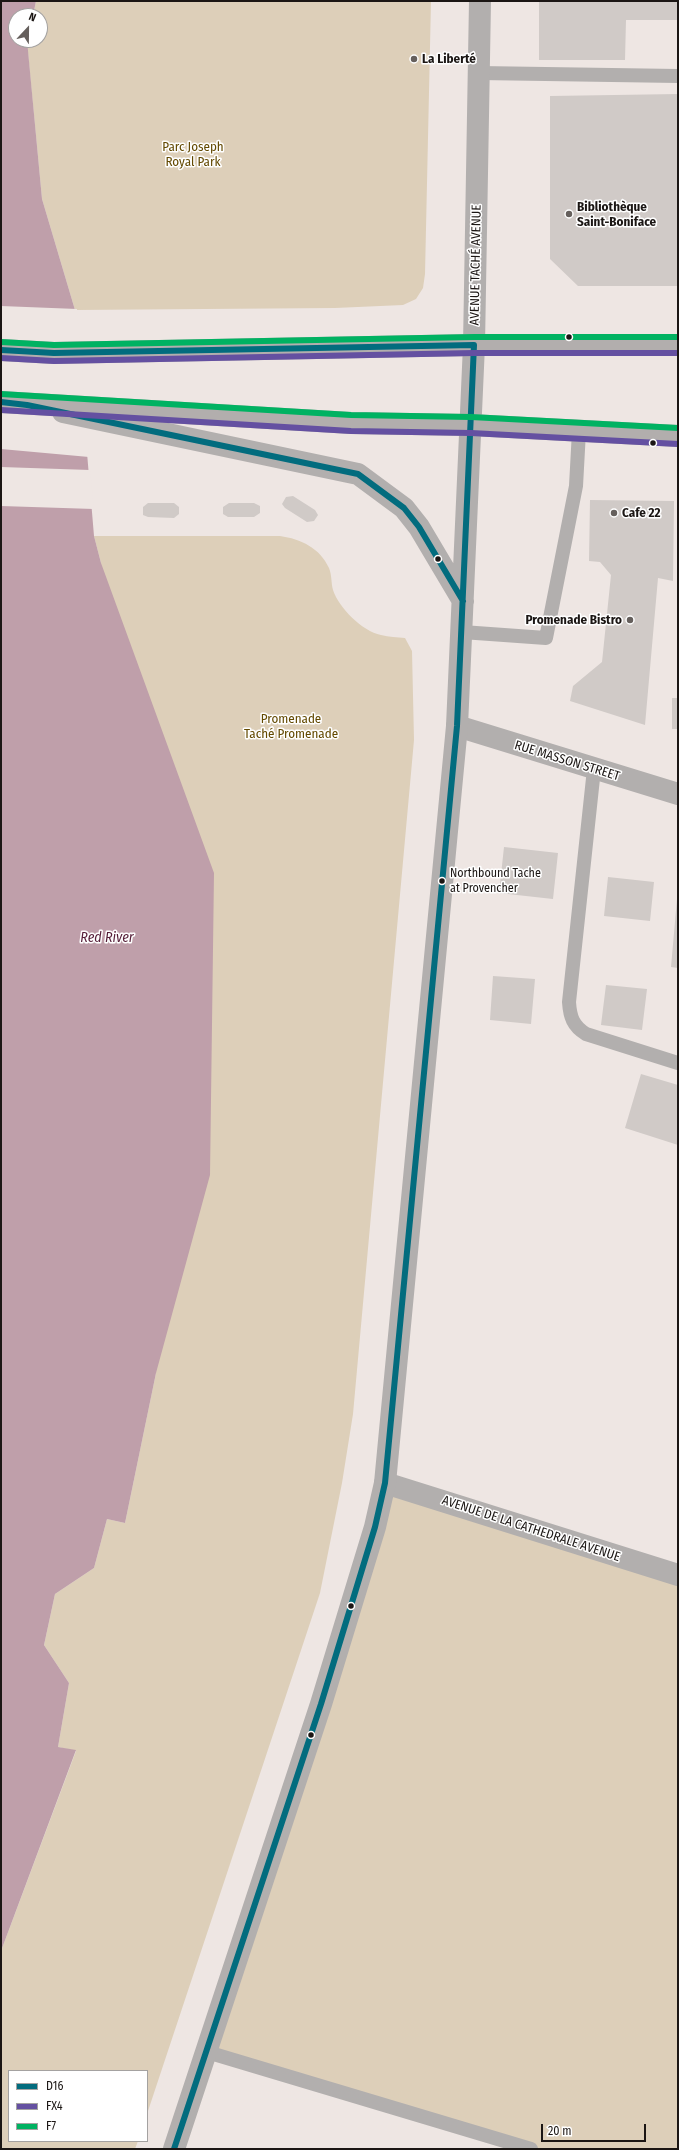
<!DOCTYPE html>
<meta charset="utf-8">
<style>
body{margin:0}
#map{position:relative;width:679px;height:2150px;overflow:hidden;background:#eee6e3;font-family:"Fira Sans Condensed",sans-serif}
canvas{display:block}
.frame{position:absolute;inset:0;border:2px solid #1b1614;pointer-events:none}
.legend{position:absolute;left:8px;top:2070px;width:140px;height:72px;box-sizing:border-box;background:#fff;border:1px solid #a4a2a1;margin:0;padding:5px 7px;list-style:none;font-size:12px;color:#1b1614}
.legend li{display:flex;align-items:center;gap:8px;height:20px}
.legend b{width:20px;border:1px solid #a4a2a1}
.north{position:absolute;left:8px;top:8px;width:40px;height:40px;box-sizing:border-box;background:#fff;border:1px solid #a4a2a1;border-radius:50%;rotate:22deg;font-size:11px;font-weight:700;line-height:16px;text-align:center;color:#1b1614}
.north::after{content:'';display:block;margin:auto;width:14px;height:18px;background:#655f5c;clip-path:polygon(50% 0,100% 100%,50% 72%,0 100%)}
.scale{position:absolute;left:541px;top:2124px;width:105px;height:18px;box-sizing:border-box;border:2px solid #1b1614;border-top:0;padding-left:5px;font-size:12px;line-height:14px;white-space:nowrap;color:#1b1614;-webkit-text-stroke:3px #fff;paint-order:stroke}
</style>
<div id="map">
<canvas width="679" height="2150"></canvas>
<div class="frame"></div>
<ul class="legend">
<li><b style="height:5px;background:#026c7e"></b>D16</li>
<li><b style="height:5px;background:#6450a1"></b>FX4</li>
<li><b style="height:5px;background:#00b262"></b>F7</li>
</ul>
<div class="north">N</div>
<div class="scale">20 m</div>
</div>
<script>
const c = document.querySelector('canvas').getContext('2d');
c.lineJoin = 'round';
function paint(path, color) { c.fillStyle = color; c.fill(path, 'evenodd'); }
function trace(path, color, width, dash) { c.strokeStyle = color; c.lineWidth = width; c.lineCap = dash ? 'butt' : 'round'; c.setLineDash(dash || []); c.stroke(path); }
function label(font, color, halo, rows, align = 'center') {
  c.font = font + ' "Fira Sans Condensed",sans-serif'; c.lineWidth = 3; c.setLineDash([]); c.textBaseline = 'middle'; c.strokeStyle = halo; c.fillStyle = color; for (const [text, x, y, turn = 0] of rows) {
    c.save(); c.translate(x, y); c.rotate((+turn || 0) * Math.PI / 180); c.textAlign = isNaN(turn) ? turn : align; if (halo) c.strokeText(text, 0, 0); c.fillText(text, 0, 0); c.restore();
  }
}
const green = new Path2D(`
 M36,1H431L425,274L423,288L416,299L403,305L335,308L75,310L42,199L27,42V40H40V16H33Z
 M94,536H280C301,539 320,548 329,568C332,575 331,583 333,590C339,608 362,631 381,635C389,637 397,637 405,638L412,651L414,740L353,1414L342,1483L320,1593L147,2114V2071H9V2141H138L135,2149H1V1951L76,1751L58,1747L69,1683L44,1645L55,1594L94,1568L107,1519L125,1523L156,1373L101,563Z
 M385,1483L678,1575V2149H533L207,2052Z`);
const water = new Path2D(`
 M1,1H36L33,16H16V40H27L42,199L75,310L94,536L101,563L214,873L210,1175L156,1373L125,1523L107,1519L94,1568L55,1594L44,1645L69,1683L58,1747L76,1750L1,1951Z`);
const pier = new Path2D(`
 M1,306L77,309L89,457L1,449Z
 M1,467L90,470L94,509L1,506Z`);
const building = new Path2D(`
 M539,1H678V20H626L625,60H539Z
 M678,94V286H578L550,259V96Z
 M293,496L315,510L318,515L314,521L307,522L285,508L282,504L286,497Z
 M590,500L674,501L673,581L658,578L645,725L570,701L573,686L602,662L611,575L600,562L589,561Z
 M148,503H174L179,507V514L174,518L148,517L143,515V507Z
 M229,503H254L260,506V513L254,517H228L223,514V507Z
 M672,698H678V729H672Z
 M504,847L558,853L553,899L499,893Z
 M608,877L654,882L650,921L604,916Z
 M677,899H678V968L671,967Z
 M493,976L535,979L531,1024L490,1020Z
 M606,985L647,989L642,1030L601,1025Z
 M641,1074L678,1085V1145L625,1128Z`);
const service = new Path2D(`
 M479,73L678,76
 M462,632L546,638L576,486L579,431
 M594,769L569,1002C570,1017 573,1026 586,1034L678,1063
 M207,2052L531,2149`);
const minor = new Path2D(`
 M474,345L480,1
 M457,726L678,794
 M385,1483L678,1575`);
const tertiary = new Path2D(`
 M63,412L358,474L404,508L419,527L463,601
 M174,2149L321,1704L375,1527L385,1483L457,726L474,345`);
const secondary = new Path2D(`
 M1,350L54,353L474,345H678
 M1,402L351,423L471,425L678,436`);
const bus1 = new Path2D(`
 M1,350L54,353L474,345L457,726L385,1483L375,1527L321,1704L174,2149
 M1,402L27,405L358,474L404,508L419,527L463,601`);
const bus2 = new Path2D(`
 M1,358L54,361L474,353H678
 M1,410L351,431L471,433L678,444`);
const bus3 = new Path2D(`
 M1,342L54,345L474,337H678
 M1,394L351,415L471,417L678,428`);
const markers = [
 [414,59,4,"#655f5c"],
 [569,214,4,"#655f5c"],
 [569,337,3.5,"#1b1614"],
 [653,443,3.5,"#1b1614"],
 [614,513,4,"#655f5c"],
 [438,559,3.5,"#1b1614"],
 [630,620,4,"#655f5c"],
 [442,881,3.5,"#1b1614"],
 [351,1606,3.5,"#1b1614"],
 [311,1735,3.5,"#1b1614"]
];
const busNames = [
 ["Northbound Tache",450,874],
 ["at Provencher",450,889]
];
const poiNames = [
 ["La Liberté",422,59],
 ["Bibliothèque",577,207],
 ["Saint-Boniface",577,222],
 ["Cafe 22",622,513],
 ["Promenade Bistro",622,620,"right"]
];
const parkNames = [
 ["Parc Joseph",193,147],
 ["Royal Park",193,162],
 ["Promenade",291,719],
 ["Taché Promenade",291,734]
];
const streetNames = [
 ["AVENUE TACHÉ AVENUE",476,265,-89],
 ["RUE MASSON STREET",567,761,17],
 ["AVENUE DE LA CATHEDRALE AVENUE",531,1529,18]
];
const waterNames = [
 ["Red River",107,938]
];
paint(green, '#ddcfb9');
paint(water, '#bf9faa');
paint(pier, '#eee6e3');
paint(building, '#d0cac7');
trace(service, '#b2afae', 14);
trace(minor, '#b2afae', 22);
trace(tertiary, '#b2afae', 22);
trace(secondary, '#b2aead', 22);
trace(bus1, '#026c7e', 6);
trace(bus2, '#6450a1', 6);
trace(bus3, '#00b262', 6);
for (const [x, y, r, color] of markers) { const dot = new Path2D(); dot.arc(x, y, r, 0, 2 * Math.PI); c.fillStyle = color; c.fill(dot); trace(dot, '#fff', 1.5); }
label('12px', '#1b1614', '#fff', busNames, 'left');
label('bold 13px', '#1b1614', '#fff', poiNames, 'left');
label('13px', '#634900', '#fff', parkNames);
label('13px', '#1b1614', '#fff', streetNames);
label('italic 14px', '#551e38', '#fff', waterNames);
</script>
